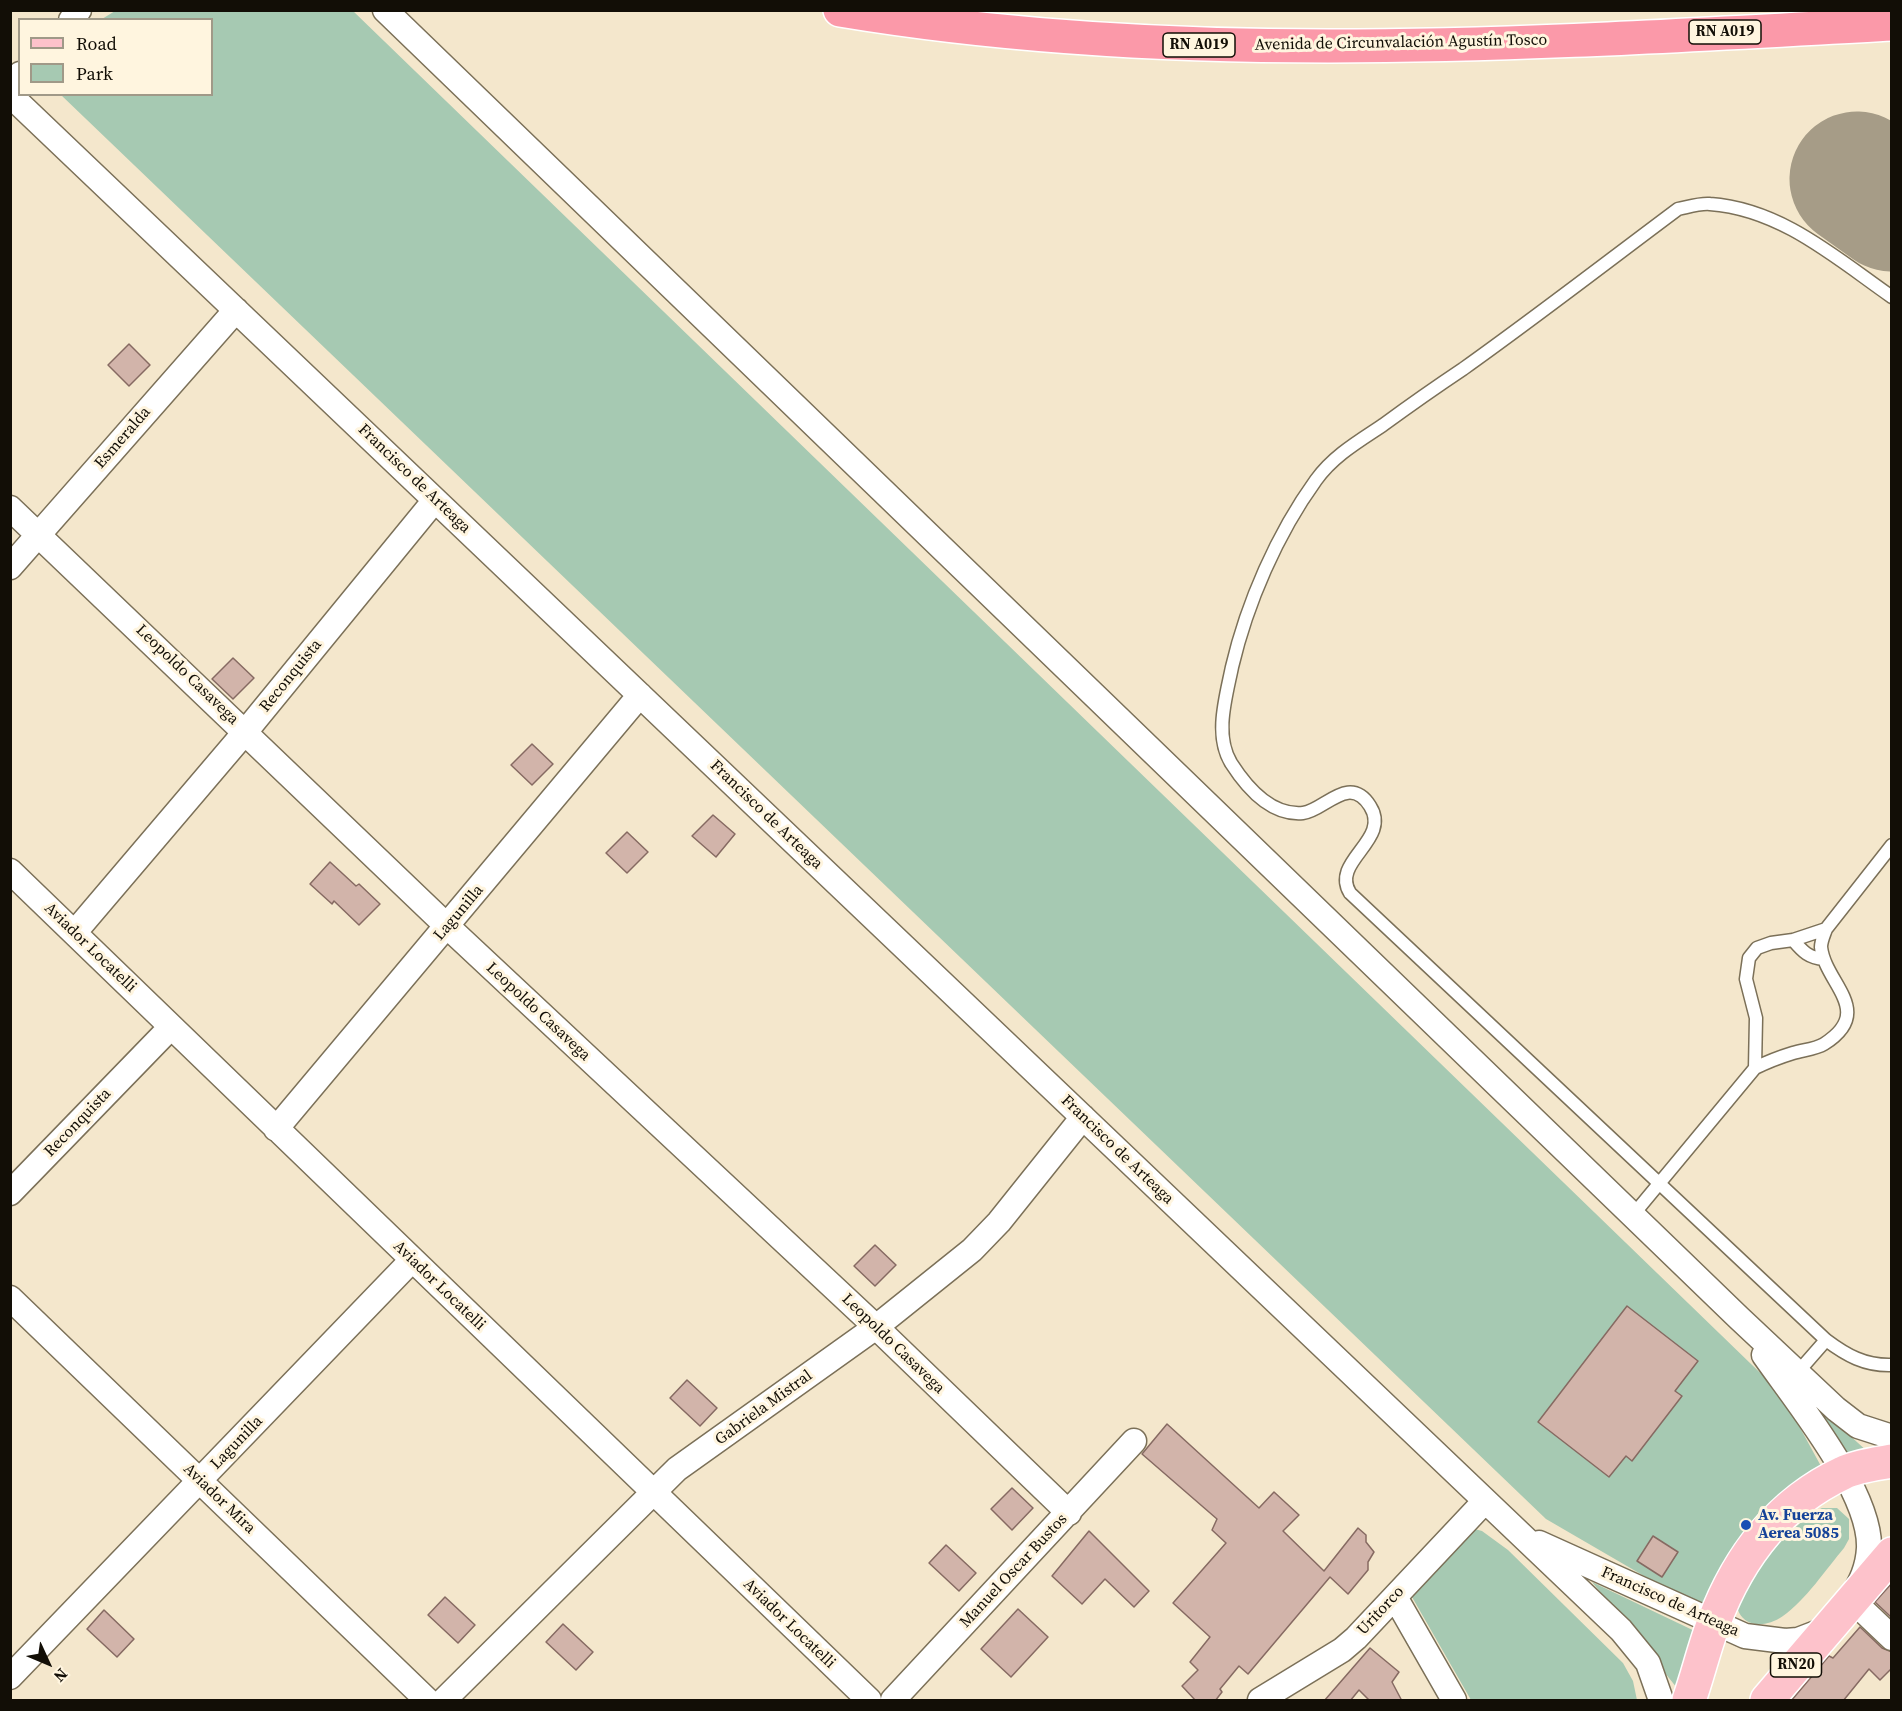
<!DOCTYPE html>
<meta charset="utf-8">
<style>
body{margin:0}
#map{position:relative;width:1902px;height:1711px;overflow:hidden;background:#f4e7cc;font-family:"Source Serif 4",serif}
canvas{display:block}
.frame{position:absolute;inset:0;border:12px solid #120e06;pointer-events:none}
.legend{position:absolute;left:18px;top:18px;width:195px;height:78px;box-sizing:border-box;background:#fff5df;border:2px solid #a09988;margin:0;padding:8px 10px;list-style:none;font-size:18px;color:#120e06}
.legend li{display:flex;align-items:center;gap:12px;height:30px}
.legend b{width:30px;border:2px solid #a09988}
.north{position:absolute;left:18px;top:1633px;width:60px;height:60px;-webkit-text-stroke:4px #fff5df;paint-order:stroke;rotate:134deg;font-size:16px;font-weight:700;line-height:24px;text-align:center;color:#120e06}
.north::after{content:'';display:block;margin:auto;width:21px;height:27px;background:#120e06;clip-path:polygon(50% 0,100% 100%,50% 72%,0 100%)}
</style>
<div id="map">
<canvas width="1902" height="1711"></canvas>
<div class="frame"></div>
<ul class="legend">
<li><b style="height:8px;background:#fdc2cb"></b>Road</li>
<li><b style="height:16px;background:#a6c9b2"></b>Park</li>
</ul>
<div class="north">N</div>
</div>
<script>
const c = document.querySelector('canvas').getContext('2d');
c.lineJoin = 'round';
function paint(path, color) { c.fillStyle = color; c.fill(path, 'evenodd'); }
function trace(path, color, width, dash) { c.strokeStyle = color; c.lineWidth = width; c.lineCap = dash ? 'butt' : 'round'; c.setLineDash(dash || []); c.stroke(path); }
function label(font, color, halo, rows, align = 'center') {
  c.font = font + ' "Source Serif 4",serif'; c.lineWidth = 6; c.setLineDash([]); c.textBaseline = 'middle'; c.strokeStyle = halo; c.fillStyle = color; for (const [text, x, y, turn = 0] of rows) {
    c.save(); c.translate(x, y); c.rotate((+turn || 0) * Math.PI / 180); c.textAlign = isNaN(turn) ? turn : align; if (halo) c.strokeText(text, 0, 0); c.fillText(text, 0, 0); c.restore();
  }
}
const green = new Path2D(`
 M115,11H353L1781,1393L1822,1468C1769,1509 1719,1541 1706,1612L1546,1519L61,95L212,94V20L102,19Z
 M1804,1394L1868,1452L1845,1462Z
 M1822,1508H1837L1849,1519V1539L1844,1548C1827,1568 1805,1601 1783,1616C1754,1636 1724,1617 1743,1583C1754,1564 1803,1517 1822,1508Z
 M1471,1528L1482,1531L1508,1550L1623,1663L1633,1681L1637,1700H1471L1412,1597Z
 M1592,1582L1701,1634L1677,1688Z`);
const runway = new Path2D(`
 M1857,179L1892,204`);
const building = new Path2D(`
 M129,344L150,365L129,386L108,365Z
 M233,658L254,678L233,699L212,679Z
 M532,744L553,764L532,785L511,765Z
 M713,815L735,834L716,857L692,836Z
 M627,832L648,852L627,873L606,853Z
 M330,862L356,886L359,884L380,904L359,925L334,901L332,904L310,884Z
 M875,1245L896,1265L875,1286L854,1266Z
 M1627,1306L1698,1361L1675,1391L1682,1396L1632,1461L1626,1456L1609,1477L1538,1422Z
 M687,1380L717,1408L700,1426L670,1398Z
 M1167,1424L1259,1508L1274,1492L1299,1515L1283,1531L1324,1571L1358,1528L1366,1535V1542L1374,1552L1368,1562V1570L1348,1594L1330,1577L1248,1674L1239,1666L1220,1689L1222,1692L1215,1701H1196L1182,1686L1198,1670L1190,1662L1210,1637L1173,1603L1226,1543L1212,1530L1217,1519L1142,1454Z
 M1012,1488L1033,1508L1012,1530L991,1509Z
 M1089,1531L1149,1591L1134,1607L1105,1579L1082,1604L1052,1576Z
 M1653,1536L1678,1552L1662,1577L1637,1561Z
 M946,1545L976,1573L959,1591L929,1563Z
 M1892,1583V1618L1875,1602Z
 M445,1597L475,1625L458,1643L428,1615Z
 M1018,1609L1048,1637L1011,1677L981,1649Z
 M104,1610L134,1639L117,1657L87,1629Z
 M563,1624L593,1652L576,1670L546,1642Z
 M1860,1627L1882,1648L1892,1652V1668L1880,1680L1869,1669L1843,1701H1791L1829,1656L1833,1658Z
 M1370,1648L1399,1672L1392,1682L1402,1701H1370L1359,1690L1350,1701H1324Z`);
const service = new Path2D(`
 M1892,297C1836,258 1781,209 1710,204C1700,203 1688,207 1678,209C1607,262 1536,317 1463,369C1436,387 1409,406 1383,425C1359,441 1333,456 1316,480C1277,534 1247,603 1232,667C1226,697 1214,735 1231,763C1247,788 1271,816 1303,813C1324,811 1349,773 1370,806C1392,840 1330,861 1350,893L1826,1340C1846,1355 1865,1366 1892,1365
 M1793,940C1803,952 1809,958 1824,959
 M1755,1068C1767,1062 1780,1057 1793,1053C1803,1050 1816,1049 1824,1044C1876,1011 1825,984 1821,947C1821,941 1824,935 1826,929
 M1633,1215L1755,1068L1756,1018L1746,979L1749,958L1757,948L1771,943L1793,940L1826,929L1892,845
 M1798,1372L1826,1340`);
const minor = new Path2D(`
 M385,10L1739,1318L1836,1409L1858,1426L1892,1437
 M71,20L79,10
 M10,84L20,74
 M10,95L1621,1630L1648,1663L1661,1700
 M10,508L448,927L876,1327L1069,1513
 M10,567L236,310
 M10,871L869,1700
 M75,932L246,731L435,500
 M276,1129L640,695
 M10,1193L171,1027
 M10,1298L427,1700
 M1764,1355C1796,1401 1871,1492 1869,1548C1868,1568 1861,1582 1851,1599L1892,1638
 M1539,1543L1745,1636L1785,1641L1798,1640L1824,1630
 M1395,1597L1454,1700
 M10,1677L412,1260
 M444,1700L677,1469L876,1327L972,1250L999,1222L1083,1117
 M893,1700L1134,1441
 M1260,1700L1342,1650L1356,1638L1485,1501`);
const primary = new Path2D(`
 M1689,1700C1698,1675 1704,1648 1714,1622C1738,1558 1779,1503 1843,1473C1857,1466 1876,1464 1892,1461
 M1767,1700L1892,1554`);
const motorway = new Path2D(`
 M840,10C1189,68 1540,43 1892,24`);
const markers = [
 [1746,1525,6,"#1a4fb4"]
];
const shields = [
 [1725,32,72],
 [1199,45,72],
 [1796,1665,51]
];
const shieldNames = [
 ["RN A019",1725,32],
 ["RN A019",1199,45],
 ["RN20",1796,1665]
];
const streetNames = [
 ["Avenida de Circunvalación Agustín Tosco",1401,43,-1],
 ["Esmeralda",123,438,-49],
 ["Francisco de Arteaga",414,479,44],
 ["Leopoldo Casavega",187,675,44],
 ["Reconquista",291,676,-51],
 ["Francisco de Arteaga",766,815,44],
 ["Lagunilla",459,913,-50],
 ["Aviador Locatelli",90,948,44],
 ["Leopoldo Casavega",538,1012,43],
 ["Reconquista",78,1123,-46],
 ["Francisco de Arteaga",1117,1150,44],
 ["Aviador Locatelli",439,1286,44],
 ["Leopoldo Casavega",893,1344,44],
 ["Gabriela Mistral",764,1408,-36],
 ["Lagunilla",237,1443,-46],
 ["Aviador Mira",219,1499,44],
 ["Manuel Oscar Bustos",1014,1571,-47],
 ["Francisco de Arteaga",1670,1602,24],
 ["Uritorco",1381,1611,-47],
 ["Aviador Locatelli",789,1624,44]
];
const transitNames = [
 ["Av. Fuerza",1758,1516],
 ["Aerea 5085",1758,1534]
];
paint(green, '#a6c9b2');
trace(runway, '#a69c87', 135);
paint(building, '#d2b4aa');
trace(building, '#866a62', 1.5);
trace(service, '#7b7058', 15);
trace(minor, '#7b7058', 27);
trace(primary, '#fff', 36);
trace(motorway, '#fff', 36);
trace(service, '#fff', 12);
trace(minor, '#fff', 24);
trace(primary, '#fdc2cb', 33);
trace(motorway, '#fb99a9', 33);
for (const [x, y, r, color] of markers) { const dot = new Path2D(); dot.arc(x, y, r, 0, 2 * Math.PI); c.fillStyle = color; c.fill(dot); trace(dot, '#fff5df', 2); }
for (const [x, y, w] of shields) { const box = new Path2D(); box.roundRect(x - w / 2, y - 12, w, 24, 4.5); c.fillStyle = '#fff5df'; c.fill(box); trace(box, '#120e06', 1.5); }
label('bold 15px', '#120e06', null, shieldNames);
label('16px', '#120e06', '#fff5df', streetNames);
label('bold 16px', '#164399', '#fff5df', transitNames, 'left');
</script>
